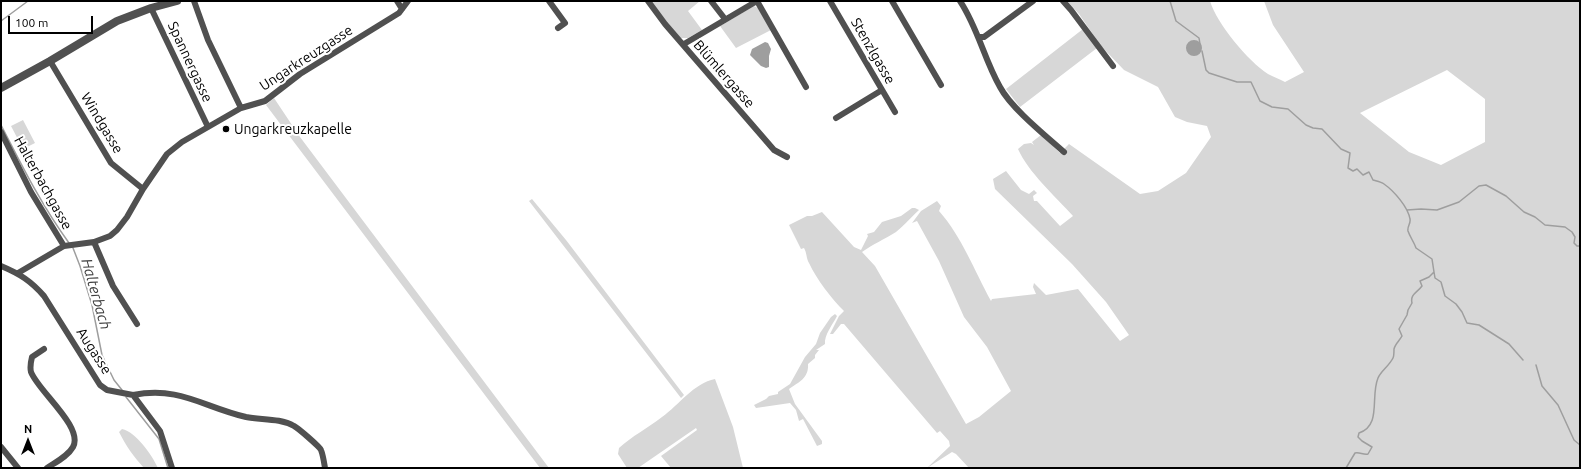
<!DOCTYPE html>
<meta charset="utf-8">
<style>
body{margin:0}
#map{position:relative;width:1581px;height:469px;overflow:hidden;background:#fff;font-family:Ubuntu,sans-serif}
canvas{display:block}
.frame{position:absolute;inset:0;border:2px solid #000;pointer-events:none}
.north{position:absolute;left:8px;top:421px;width:40px;height:40px;-webkit-text-stroke:3px #fff;paint-order:stroke;rotate:0deg;font-size:11px;font-weight:700;line-height:16px;text-align:center;color:#000}
.north::after{content:'';display:block;margin:auto;width:14px;height:18px;background:#000;clip-path:polygon(50% 0,100% 100%,50% 72%,0 100%)}
.scale{position:absolute;left:8px;top:16px;width:85px;height:18px;box-sizing:border-box;border:2px solid #000;border-top:0;padding-left:5px;font-size:12px;line-height:14px;white-space:nowrap;color:#000;-webkit-text-stroke:3px #fff;paint-order:stroke}
</style>
<div id="map">
<canvas width="1581" height="469"></canvas>
<div class="frame"></div>
<div class="north">N</div>
<div class="scale">100 m</div>
</div>
<script>
const c = document.querySelector('canvas').getContext('2d');
c.lineJoin = 'round';
function paint(path, color) { c.fillStyle = color; c.fill(path, 'evenodd'); }
function trace(path, color, width, dash) { c.strokeStyle = color; c.lineWidth = width; c.lineCap = dash ? 'butt' : 'round'; c.setLineDash(dash || []); c.stroke(path); }
function label(font, color, halo, rows, align = 'center') {
  c.font = font + ' Ubuntu,sans-serif'; c.lineWidth = 4; c.setLineDash([]); c.textBaseline = 'middle'; c.strokeStyle = halo; c.fillStyle = color; for (const [text, x, y, turn = 0] of rows) {
    c.save(); c.translate(x, y); c.rotate((+turn || 0) * Math.PI / 180); c.textAlign = isNaN(turn) ? turn : align; if (halo) c.strokeText(text, 0, 0); c.fillText(text, 0, 0); c.restore();
  }
}
const green = new Path2D(`
 M650,1H700L688,11L702,30L688,38H681L674,31Z
 M1067,1H1210C1217,24 1248,61 1268,74C1273,77 1280,79 1285,82L1304,72L1273,25L1264,1H1580V468H969L956,454L952,452L927,468L950,446L949,441L940,431L937,433L844,324H841L833,334H830L839,316L844,311C831,298 817,280 809,263C806,258 807,253 804,248L801,249L789,225L807,216H812L822,212L854,247L861,250L868,236L867,234L874,232L882,222L901,216L912,208H915L919,210C911,217 905,225 896,232C885,239 873,244 862,252L875,266L966,424L979,417L1011,391L987,347L964,317L939,261L917,221L912,223L921,211L937,201L941,206L939,211C962,237 974,270 991,301L992,299L1036,294L1033,287L1034,283L1046,295L1078,289L1120,341L1129,335L1106,302L1072,264L995,189L993,179L1006,171L1021,190L1029,194L1034,190L1037,193L1033,196L1034,201H1037L1060,226L1073,216C1056,197 1028,172 1018,149L1024,144L1031,143L1034,145L1032,142L1041,135L1060,153L1069,144L1140,194L1158,191L1186,173L1211,137L1207,126L1187,122L1175,117L1158,87L1124,70L1101,46L1079,14ZM1447,70L1485,99V142L1441,165L1409,152L1360,113Z
 M754,6L758,8L771,30L736,48L720,26Z
 M1083,29L1097,48L1020,107L1006,89Z
 M274,98L300,137L549,468H540L266,105Z
 M23,120L35,143L23,149L11,126Z
 M532,199L566,240L684,395L681,398L529,201Z
 M835,314L837,316C833,324 824,335 825,344L816,350H819L815,355V358L808,364C809,378 799,382 789,389L795,404L822,441V444L817,446L803,419L799,421L796,410L790,403L756,408L754,405L766,399L769,396L778,394V392L790,384L805,357L816,344L820,333L831,317Z
 M715,379L733,427L743,468H671L661,456L697,430L696,428L638,468H627L618,454L619,448C632,436 648,428 662,417C679,405 694,383 715,379Z
 M122,429C136,432 152,455 158,468H144C134,457 126,446 119,432Z`);
const water = new Path2D(`
 M1186 48a8 8 0 1 1 16 0a8 8 0 1 1-16 0Z
 M765,42L768,43L771,49L769,56V67L766,68L761,66L750,55L752,49Z`);
const stream = new Path2D(`
 M1170,1L1176,21L1199,38L1200,44
 M1,21L28,1
 M1202,51L1206,70L1209,73L1237,82H1251L1260,101L1272,107L1288,109L1306,125L1313,128L1322,129L1341,149L1350,153L1348,168L1353,171L1357,169L1363,175L1369,172L1373,180C1376,181 1381,182 1384,184C1394,191 1408,207 1410,219C1411,224 1407,226 1408,231C1410,237 1414,242 1416,248L1432,259L1434,272L1429,277L1420,281L1422,286C1417,293 1410,294 1412,303L1408,310L1407,315L1399,329L1402,336C1400,340 1395,344 1394,349C1394,352 1394,356 1393,358C1389,366 1381,371 1378,378C1370,397 1382,425 1359,433L1358,437L1362,441L1372,447L1368,454C1363,455 1360,452 1355,453L1346,468
 M1,125C22,166 42,206 69,243
 M1407,210L1421,209L1437,210L1459,202L1479,186L1486,185L1506,196L1524,212L1535,217L1545,225L1565,227L1572,232L1575,237L1574,243L1577,246H1580
 M73,248L80,266L92,305L102,355L114,380L122,390
 M1434,272L1435,278L1441,282L1445,296L1456,304L1462,312L1467,323L1479,325L1509,344L1523,360
 M1536,365L1542,386L1558,405L1574,440L1580,445
 M126,397L159,439L168,468`);
const minor = new Path2D(`
 M194,1L208,40L241,108
 M397,1L402,9
 M549,1L565,23L558,28
 M648,1L665,24L774,150L787,157
 M711,1L725,19
 M757,1L806,87
 M830,1L895,112
 M892,1L941,85
 M960,1C978,28 984,59 1000,87C1011,108 1046,136 1064,152
 M1063,1L1071,10L1113,66
 M151,8L208,127
 M978,37H984L1033,1
 M684,44L757,1
 M50,61L111,163L143,189
 M836,118L882,90
 M1,132L31,192L64,246
 M94,242L113,286L137,324
 M1,266C20,274 31,281 44,296L100,385L107,390L133,395L160,431L172,468
 M18,273L64,246L94,242L110,236L117,230L127,217L143,189L167,154L182,142L241,108L265,101L300,74L399,13L408,1
 M44,349L32,357C31,361 30,368 31,372C38,391 84,427 73,447C68,456 56,462 47,468
 M133,395C180,386 203,407 246,417C261,420 280,418 294,426C298,428 320,447 321,450C323,455 324,462 325,468
 M1,447L18,468`);
const tertiary = new Path2D(`
 M1,88L50,61L117,21L151,8L177,1`);
const markers = [
 [226,129,4,"#000"]
];
const streetNames = [
 ["Stenzlgasse",873,51,60],
 ["Ungarkreuzgasse",306,58,-33],
 ["Spannergasse",190,62,65],
 ["Blümlergasse",724,74,49],
 ["Windgasse",102,123,59],
 ["Halterbachgasse",43,183,61],
 ["Augasse",94,351,57]
];
const poiNames = [
 ["Ungarkreuzkapelle",234,129]
];
const waterNames = [
 ["Halterbach",96,294,74]
];
paint(green, '#d7d7d7');
paint(water, '#9e9e9e');
trace(stream, '#9e9e9e', 1.5);
trace(minor, '#505050', 6);
trace(tertiary, '#505050', 8);
for (const [x, y, r, color] of markers) { const dot = new Path2D(); dot.arc(x, y, r, 0, 2 * Math.PI); c.fillStyle = color; c.fill(dot); trace(dot, '#fff', 1.5); }
label('14px', '#000', '#fff', streetNames);
label('14px', '#000', '#fff', poiNames, 'left');
label('italic 15px', '#3f3f3f', '#fff', waterNames);
</script>
